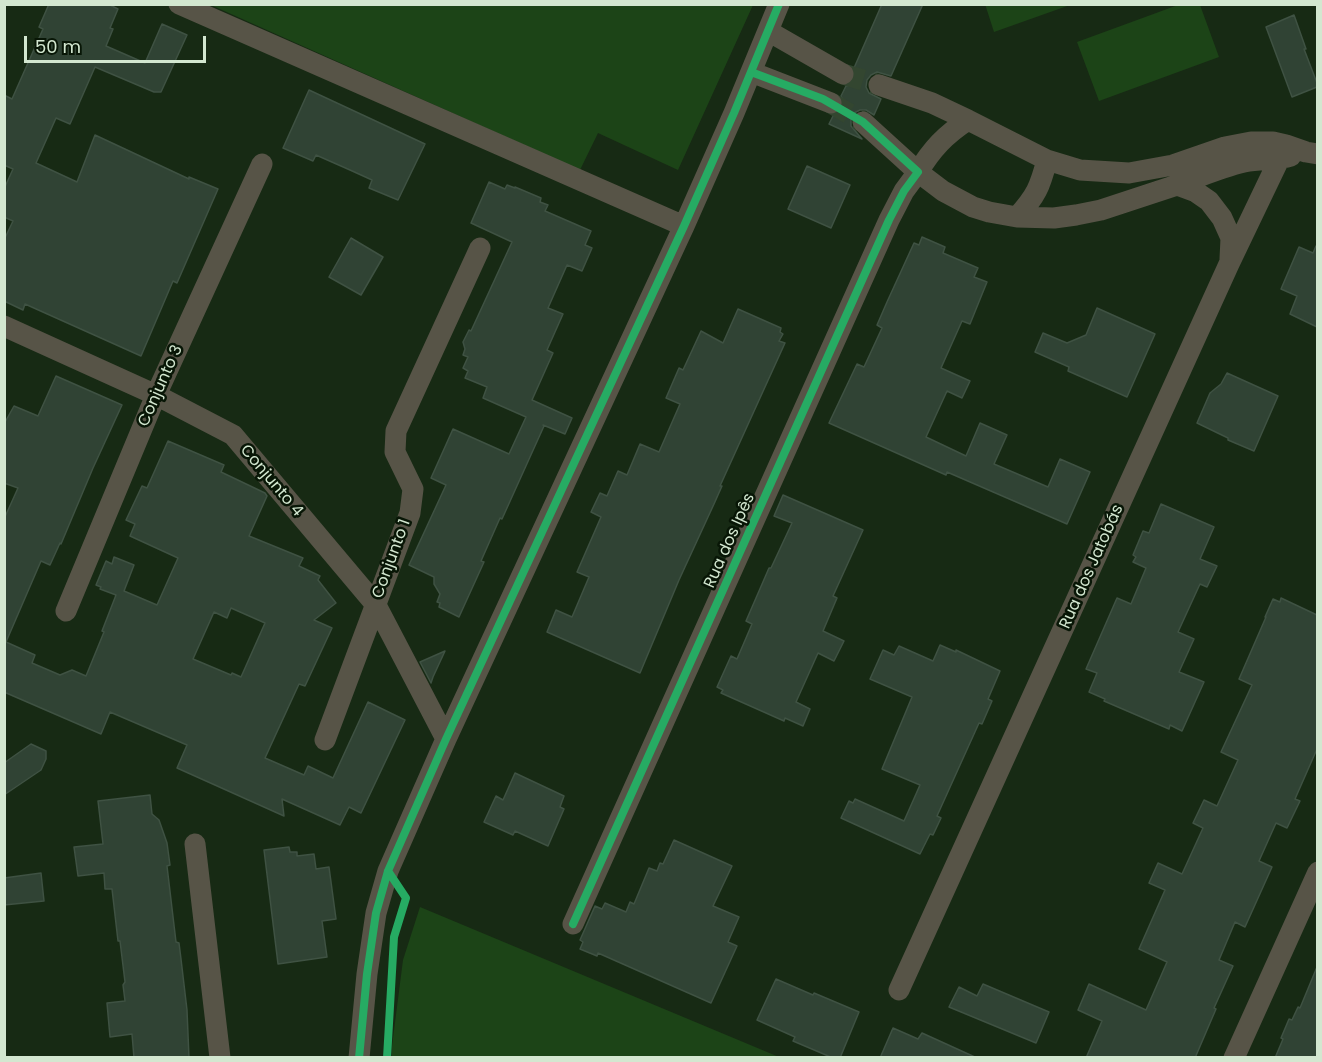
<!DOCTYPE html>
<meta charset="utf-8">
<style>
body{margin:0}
#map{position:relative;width:1322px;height:1062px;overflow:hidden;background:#172a14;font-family:Poppins,sans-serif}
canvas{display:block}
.frame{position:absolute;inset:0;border:6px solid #d3e7d0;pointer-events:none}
.scale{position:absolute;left:24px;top:36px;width:182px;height:27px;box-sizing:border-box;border:3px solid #d3e7d0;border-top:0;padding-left:8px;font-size:18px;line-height:21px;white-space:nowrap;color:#d3e7d0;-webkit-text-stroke:4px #081606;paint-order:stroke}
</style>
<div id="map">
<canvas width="1322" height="1062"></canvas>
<div class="frame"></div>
<div class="scale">50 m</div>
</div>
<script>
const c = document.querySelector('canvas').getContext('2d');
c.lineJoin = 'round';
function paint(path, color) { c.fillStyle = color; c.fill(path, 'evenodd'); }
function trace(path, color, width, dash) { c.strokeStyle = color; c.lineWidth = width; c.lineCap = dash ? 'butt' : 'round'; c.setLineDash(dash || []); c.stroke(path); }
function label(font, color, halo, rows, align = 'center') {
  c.font = font + ' Poppins,sans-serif'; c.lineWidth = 5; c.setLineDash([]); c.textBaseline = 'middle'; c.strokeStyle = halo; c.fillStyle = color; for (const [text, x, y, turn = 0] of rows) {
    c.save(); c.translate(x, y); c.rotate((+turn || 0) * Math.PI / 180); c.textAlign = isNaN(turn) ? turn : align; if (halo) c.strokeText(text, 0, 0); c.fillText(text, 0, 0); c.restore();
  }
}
const green = new Path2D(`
 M985,4H1070V5L994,32Z
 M211,5H753L678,170L598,133L580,170Z
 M1178,5H1200L1219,57L1099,101L1077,42Z
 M420,907L779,1057H392V1046L403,960Z`);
const building = new Path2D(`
 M49,4H108L118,9L110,28L113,29L106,46L145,63L162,24L187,35L161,92H154L95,67L70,124L56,118L36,163L77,182L95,135L189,179V177L218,189L177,283L173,281L141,356L25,304L23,310L4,301V240L13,221L4,217V189L13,169L4,165V95L12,99L43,29L39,27Z
 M882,4H923L891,76L877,72L871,75L867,80L866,87L869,93L881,99L874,115L866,110H860L854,113L851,119V126L862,139L829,124L833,116L838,113L843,108L844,102L841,96L846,86L850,85L854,80L856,73L854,68Z
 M1294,15L1306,49H1304L1317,83V87L1292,97L1266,27Z
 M309,90L425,144L398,200L369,188L372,180L350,170L316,155L313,161L283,148Z
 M807,166L850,185L831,228L788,209Z
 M489,182L505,189L507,185L515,188V187L541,198L540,202L548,205L545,211L591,231L585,245L592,248L582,271L567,265L548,308L563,314L547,350L553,353L532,400L572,418L565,434L543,425L544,426L502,519L500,518L481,561L484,562L459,617L439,607L440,603L437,602L440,594L434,584V577L409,565L446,485L431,478L453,429L509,454L526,417L483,398L487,387L465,378L468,371L463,368L468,357L463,355L465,349L463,342L469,330L471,331L512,242L471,223Z
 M922,237L945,247L943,253L978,268L974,277L987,282L970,324L962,321L941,368L970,381L962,398L947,391L926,437L966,456L980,423L1007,435L994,464L1048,487L1060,459L1090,472L1067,524L947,472L946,475L829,423L857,364L864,367L882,328L877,325L887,302L914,243L919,245Z
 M351,238L383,257L361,295L329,277Z
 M1316,246L1317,247V327L1290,314L1297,296L1281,289L1299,247L1313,253Z
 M1097,308L1155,334L1127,397L1068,371L1069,367L1035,352L1043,333L1067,343L1086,335Z
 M738,309L781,328L780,332L783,334L779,341L785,343L720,486H722L714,504L679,580L640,673L547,632L556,610L572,617L589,577L577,572L601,517L591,512L600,493L607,496L618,471L627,475L640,444L659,452L680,404L666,398L679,368L683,370L701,331L723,343Z
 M1227,373L1278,396L1254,451L1228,440V438L1197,423L1210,393L1221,384Z
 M56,376L122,405L93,468L61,544L60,543L50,565L41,561L6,642L35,655L32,663L60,675L72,670L86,676L104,632L102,631L116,595L100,589L101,587L96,585L106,561L112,564L114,557L134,565L124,591L157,605L178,558L130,536L135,524L126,520L142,486L147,488L168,441L224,465L221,472L265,493L267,496L249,536L303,558L299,566L320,576L318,580L336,603L314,620L332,628L305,686L299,684L265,758L304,775L308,766L333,778L368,702L405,720L361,813L349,807L340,825L282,799L284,816L177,768L187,745L110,712L101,734L4,692V519L18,488L4,483V424L14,406L38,416ZM231,608L265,623L241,677L232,673L231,675L193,659L214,612L227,618Z
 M783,495L863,530L833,596L837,598L823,631L844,641L834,661L818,653L796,702L810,709L803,726L785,718L784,721L721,693L723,690L717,687L731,656L737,659L752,624L746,621L769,568H771L792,523L774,516Z
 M1161,504L1214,527L1200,559L1217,566L1207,587L1200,584L1178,632L1194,639L1179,672L1204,682L1182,731L1170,725L1169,729L1104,701L1105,699L1089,692L1097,673L1086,669L1117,598L1131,604L1146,568L1133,562L1136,557L1133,555L1143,531L1149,533Z
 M1281,598L1317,615V749L1295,799L1300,801L1287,828L1276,823L1259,861L1272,867L1245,927L1235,922L1219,960L1233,966L1214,1008L1216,1009L1195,1058H1086L1102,1021L1078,1010L1089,984L1146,1010L1167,962L1139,949L1165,890L1149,883L1158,863L1182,874L1203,828L1193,823L1204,800L1217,806L1238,760L1221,752L1252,685L1239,679L1266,617H1265L1273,599L1280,602Z
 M940,645L956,652V650L1000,671L988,699L992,701L982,724L979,723L937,816L941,818L933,835L930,834L920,854L841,818L849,801L853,803L855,799L904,821L920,785L882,769L912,697L870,679L883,650L894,655L899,646L933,661Z
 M445,651L433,677L431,683L420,662Z
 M31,744L46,751V759L41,770L4,795V763Z
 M515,773L564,796L560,807L564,809L548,846L515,831L513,835L484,822L496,796L503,800Z
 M150,795L152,814L159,820L167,843L170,865L167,866L176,942L179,943L181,959L187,1010L189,1058H134L132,1034L110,1037L107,1003L125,1001L123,985L125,982L120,941H118L112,889H105L104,873L78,876L74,847L103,844L98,801Z
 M674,840L732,866L713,906L739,917L728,942L737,946L711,1003L598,953L597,956L580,949L583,942L580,940L595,906L602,909L605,903L626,912L630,902L634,904L649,868L657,871L660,863L663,864Z
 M289,847L290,852H297V856L314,854L316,869L329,867L336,919L322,921L327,957L278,964L264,850Z
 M41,873L44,901L4,905V878Z
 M1317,967V1058H1275L1283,1039L1281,1038L1289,1019L1292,1020L1298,1007L1300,1008Z
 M776,979L813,995L814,993L859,1012L840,1058H833L793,1041L795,1037L757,1020Z
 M983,984L1049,1012L1036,1043L949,1007L959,987L977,996Z
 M893,1028L918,1039L922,1033L977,1058H880Z`);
const streetTunnel = new Path2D(`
 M843,74L879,85
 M831,103L863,122`);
const street = new Path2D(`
 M179,4L684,226
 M768,31L843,74
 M751,72L831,103
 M879,85L932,103L968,120
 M1047,160L1080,170L1129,173L1173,165L1225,147L1251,142H1273L1286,145L1306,152L1318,154
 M1177,185C1199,177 1222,167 1244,162C1261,158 1275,161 1291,156
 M1017,217C1036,196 1040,187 1047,160L968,120C945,135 932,149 918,172L943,191L973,207L989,212L1017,217L1054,218L1076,215L1101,210L1177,185L1196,192L1209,201L1222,218L1231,238L1230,259
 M4,326L156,395L233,435L376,605L446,739
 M66,611L156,395L262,164
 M325,740L410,513L413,489L395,452L396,431L480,248
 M195,844L220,1058
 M573,924L889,220L904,191L918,172L863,122
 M899,990L1229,264L1286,145
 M359,1058L367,974L376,913L388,871L446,739L684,226L734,113L779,4
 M1234,1058L1318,872`);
const cycleway = new Path2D(`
 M573,924L889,220L904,191L918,172L863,122L823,99L751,72
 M359,1058L367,974L376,913L388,871L446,739L684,226L734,113L779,4
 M387,1058L394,937L406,898L388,871`);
const streetNames = [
 ["Conjunto 3",161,386,-66],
 ["Conjunto 4",271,481,50],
 ["Rua dos Ipês",730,541,-66],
 ["Conjunto 1",392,559,-70],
 ["Rua dos Jatobás",1092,567,-66]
];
paint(green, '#1c4417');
paint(building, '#304334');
trace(building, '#3f5243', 1.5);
trace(streetTunnel, '#334630', 21, [21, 10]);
trace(street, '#575447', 21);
trace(cycleway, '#26ab63', 8);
label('16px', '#d3e7d0', '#081606', streetNames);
</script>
